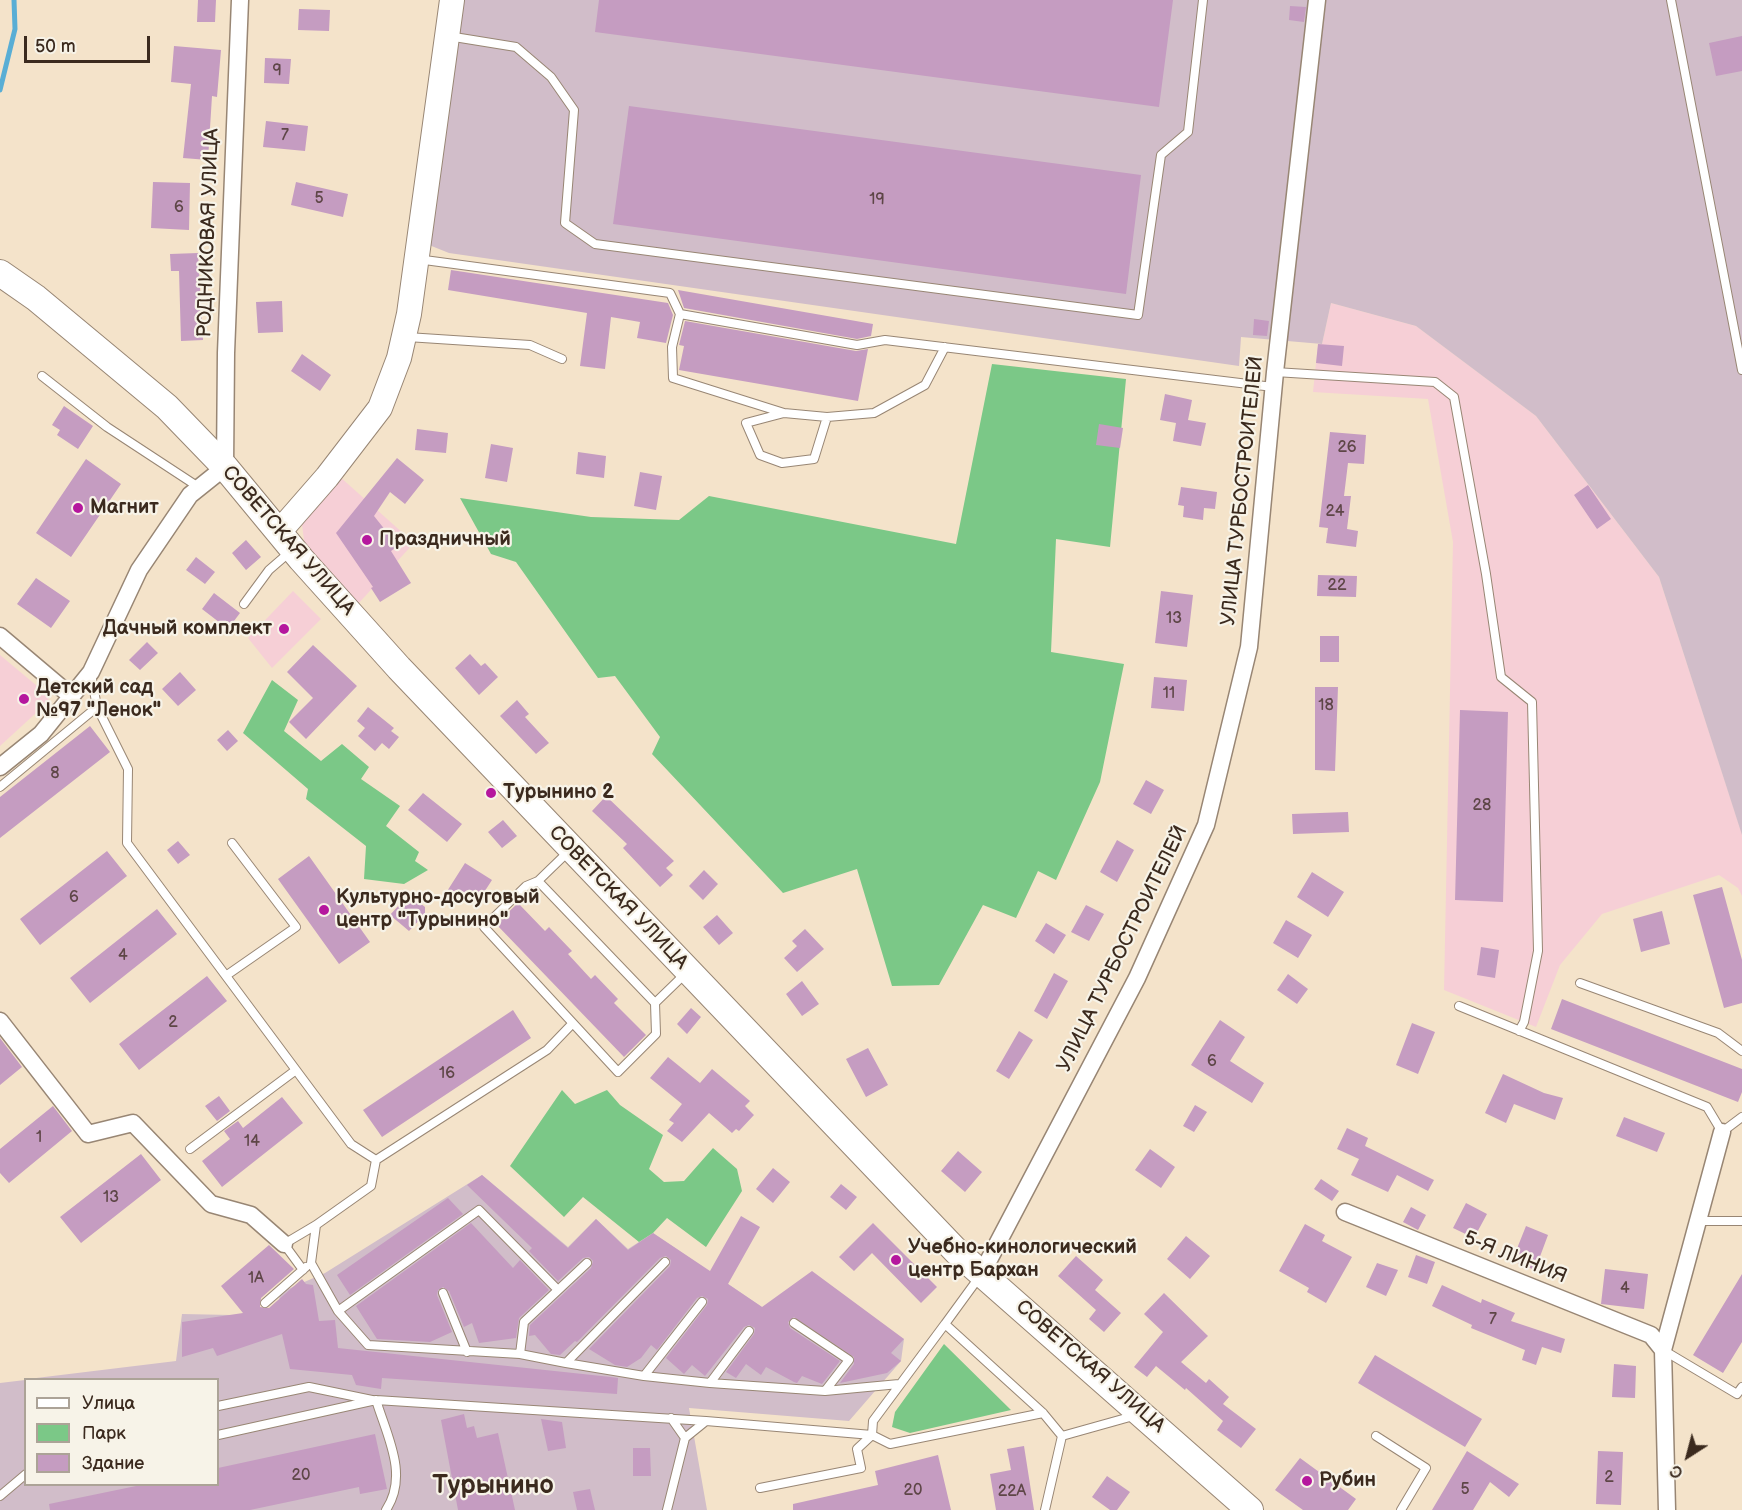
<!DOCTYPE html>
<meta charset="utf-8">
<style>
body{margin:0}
#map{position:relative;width:1742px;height:1510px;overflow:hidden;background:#f4e3ca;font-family:"Balsamiq Sans",sans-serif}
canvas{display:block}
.legend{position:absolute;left:24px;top:1378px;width:195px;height:108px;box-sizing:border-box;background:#f7f3e8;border:2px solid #aca397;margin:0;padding:8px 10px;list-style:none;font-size:18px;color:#3b2a1e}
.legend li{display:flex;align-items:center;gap:12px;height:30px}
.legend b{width:30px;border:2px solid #aca397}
.north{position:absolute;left:1658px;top:1426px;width:60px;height:60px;-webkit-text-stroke:4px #f7f3e8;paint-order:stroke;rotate:216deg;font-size:16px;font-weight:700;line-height:24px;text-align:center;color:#3b2a1e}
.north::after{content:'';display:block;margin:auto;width:21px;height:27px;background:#3b2a1e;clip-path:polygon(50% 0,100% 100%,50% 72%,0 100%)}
.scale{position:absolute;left:24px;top:36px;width:126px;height:27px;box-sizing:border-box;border:3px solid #3b2a1e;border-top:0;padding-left:8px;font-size:18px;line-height:21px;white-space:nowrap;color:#3b2a1e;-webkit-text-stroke:4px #f7f3e8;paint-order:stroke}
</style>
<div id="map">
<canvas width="1742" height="1510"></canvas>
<ul class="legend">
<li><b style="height:8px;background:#fff"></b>Улица</li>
<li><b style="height:16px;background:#7bc887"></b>Парк</li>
<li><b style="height:16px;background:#c59cc1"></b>Здание</li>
</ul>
<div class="north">С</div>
<div class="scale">50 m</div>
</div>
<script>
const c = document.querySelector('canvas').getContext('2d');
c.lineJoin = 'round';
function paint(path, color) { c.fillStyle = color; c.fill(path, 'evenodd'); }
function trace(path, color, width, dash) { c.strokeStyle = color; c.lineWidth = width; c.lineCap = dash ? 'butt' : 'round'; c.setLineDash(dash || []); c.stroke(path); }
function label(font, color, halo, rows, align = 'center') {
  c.font = font + ' "Balsamiq Sans",sans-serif'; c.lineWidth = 4.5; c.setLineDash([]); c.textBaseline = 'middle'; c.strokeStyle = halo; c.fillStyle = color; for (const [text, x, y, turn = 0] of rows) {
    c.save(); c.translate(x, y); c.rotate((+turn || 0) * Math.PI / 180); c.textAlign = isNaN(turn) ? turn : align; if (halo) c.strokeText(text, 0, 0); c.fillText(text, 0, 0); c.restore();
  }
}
const built = new Path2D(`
 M1331,303L1416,326L1536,416L1659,577L1742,834V896L1738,888L1719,875L1602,914L1560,965L1536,1027L1444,990L1453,542L1428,399L1313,392L1318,344H1322Z
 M339,476L414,543L357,605L305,547L302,525Z
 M293,591L321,619L272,668L248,638Z
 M0,655L49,696L48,702L0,746Z`);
const industrial = new Path2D(`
 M463,0H1742V835L1659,577L1536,416L1416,326L1331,303L1322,344L1241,337L1239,366L449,253L429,245Z
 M482,1175L568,1247L596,1219L628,1249L653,1233L762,1307L904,1339L901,1361L849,1421L689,1408L707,1510H0V1383L25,1380L26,1484H218V1380L28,1379L176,1361L182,1314L281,1316L279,1293L325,1273Z`);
const green = new Path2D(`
 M992,364L1126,379L1110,547L1056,539L1051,652L1124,664L1100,782L1056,880L1038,871L1016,918L983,905L939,985L892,986L857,869L783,893L652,754L660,737L615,676L598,678L516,562L491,554L460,498L591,517L679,520L709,496L956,544Z
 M272,680L298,700L284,731L321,761L342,744L369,767L361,779L400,806L386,826L419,852L415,861L428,870L404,884L364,879L366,846L306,799L308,789L243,733Z
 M562,1090L575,1104L607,1090L620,1105L663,1135L649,1169L664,1182L684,1181L713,1148L737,1169L742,1191L706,1247L667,1218L653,1233L639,1242L583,1197L564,1217L510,1166Z
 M944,1344L1011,1410L910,1433L892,1427L895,1412Z`);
const stream = new Path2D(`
 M0,90L15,29L14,0`);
const building = new Path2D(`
 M198,0H216L215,22H197Z
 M599,0H1173L1159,107L595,32Z
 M1290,6L1306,7L1304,22L1289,20Z
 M299,9L330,10L329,31L298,30Z
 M1742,36V71L1716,76L1709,43Z
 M174,46L221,50L217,97L212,96L208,160L183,158L191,84L171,82Z
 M265,58L291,59L289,84L264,83Z
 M629,106L1141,175L1126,294L613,224Z
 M266,121L308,126L305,151L263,147Z
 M153,182L190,183L189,230L151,228Z
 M296,182L348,194L343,217L291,205Z
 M198,253L203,340L181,341L179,271H171L170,254Z
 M451,270L668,303L673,315L666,343L637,338L640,322L611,317L605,369L580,366L587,313L448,290Z
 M678,290L873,324L871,336L857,339L684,308Z
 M282,301L283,332L258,333L256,302Z
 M1254,319L1269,321L1267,336L1253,335Z
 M685,321L856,351L868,349L858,401L679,370L684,346L679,345Z
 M1318,344L1344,346L1342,366L1316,363Z
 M302,354L331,375L320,391L291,371Z
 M1165,394L1192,400L1188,420L1206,423L1201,446L1173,441L1176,423L1160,420Z
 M64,406L93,426L78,449L57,435L60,430L52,425Z
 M1099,424L1123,428L1120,448L1096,445Z
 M417,429L448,433L446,453L415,450Z
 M1330,432L1366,435L1364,464L1348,463L1344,496H1351L1347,529L1358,531L1356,547L1326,543L1328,528L1319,527Z
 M491,444L513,448L507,482L485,478Z
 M578,452L606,456L604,478L576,474Z
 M397,458L424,480L405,504L390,492L374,516L398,546L391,551L411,583L380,602L371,588L373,587L336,533Z
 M86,459L121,484L71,557L36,533Z
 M640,472L662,476L656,510L634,506Z
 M1588,485L1611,519L1597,529L1574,495Z
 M1181,487L1217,492L1215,509L1204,508L1203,520L1183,517L1184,506L1178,505Z
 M246,540L261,557L246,570L232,553Z
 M196,557L215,572L205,584L186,570Z
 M1318,575L1357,576L1356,597L1317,596Z
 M36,578L70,601L51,628L17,604Z
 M1161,591L1193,595L1187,647L1155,643Z
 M214,593L240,613L228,629L202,609Z
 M1320,636H1339V662H1320Z
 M147,642L158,653L140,670L129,660Z
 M313,645L357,686L306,739L289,722L313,698L287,672Z
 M470,654L481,666L485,663L498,677L479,695L455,668Z
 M180,672L196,690L178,706L162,689Z
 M1154,677L1187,680L1184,711L1151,708Z
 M1315,687H1338L1335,771L1315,770Z
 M517,700L529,714L525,717L549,743L536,754L500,716Z
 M368,707L394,728L391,731L399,737L389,749L382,743L375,751L358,736L365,728L357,721Z
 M1460,710L1508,712L1503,902L1455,900Z
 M90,726L110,752L0,838V797Z
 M228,730L238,741L227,751L217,740Z
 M1146,780L1164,790L1151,814L1133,804Z
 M423,793L462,824L447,842L408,810Z
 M606,796L674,861L666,868L673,875L660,887L623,848L627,844L592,811Z
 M1348,812L1349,832L1293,834L1292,814Z
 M503,820L517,836L502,848L488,832Z
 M1117,840L1134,850L1117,882L1100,872Z
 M178,841L190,855L178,864L167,850Z
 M107,851L127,876L40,945L20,919Z
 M309,856L370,942L339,964L278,879Z
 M465,863L492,880L479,900L473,896L469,903L462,898L458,905L444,896Z
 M704,870L718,884L703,900L689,886Z
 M1312,872L1344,892L1328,917L1297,897Z
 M1722,887L1742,960V1003L1724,1008L1693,895Z
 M409,894L425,907V914L409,931L390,915Z
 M518,903L545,931L549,927L572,951L568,954L591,979L595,975L618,999L614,1003L646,1035L624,1057L496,924Z
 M1086,905L1104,914L1089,941L1071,932Z
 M157,909L177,934L90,1003L70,978Z
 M1662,911L1670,944L1641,952L1633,919Z
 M717,915L733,933L719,945L703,927Z
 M1286,920L1312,935L1298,958L1273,943Z
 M1046,923L1066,935L1054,954L1035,941Z
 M805,929L824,949L797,972L784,958L797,946L792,941Z
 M1481,947L1499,950L1495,978L1477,975Z
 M1054,973L1068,981L1047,1019L1034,1011Z
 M1288,974L1308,989L1297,1004L1277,990Z
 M207,976L227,1001L139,1070L119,1044Z
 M802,981L819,1004L802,1016L786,994Z
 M1562,999L1742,1069V1092L1738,1102L1551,1029Z
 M691,1008L701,1017L687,1034L677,1024Z
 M513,1010L531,1038L382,1137L363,1110Z
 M1220,1020L1245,1037L1230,1061L1264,1083L1252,1103L1191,1065Z
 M1412,1023L1435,1032L1418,1074L1396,1065Z
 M1019,1031L1033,1040L1009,1079L996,1071Z
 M0,1038L22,1067L0,1085Z
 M868,1048L888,1085L866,1097L846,1059Z
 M668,1057L700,1083L712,1069L750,1101L745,1106L754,1115L739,1131L736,1129L732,1133L709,1113L682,1142L667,1131L674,1123L669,1120L682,1104L650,1078Z
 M1503,1074L1544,1093L1563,1098L1555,1120L1514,1104L1506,1123L1485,1113Z
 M219,1096L230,1111L217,1121L205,1106Z
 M282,1097L303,1123L222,1187L202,1161L230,1139L224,1131L238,1121L243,1128Z
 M1195,1105L1207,1112L1194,1132L1183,1126Z
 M53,1106L72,1131L9,1183L0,1173V1149Z
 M1624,1117L1665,1133L1657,1152L1616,1136Z
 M1347,1128L1368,1138L1365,1146L1434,1180L1428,1191L1397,1175L1388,1192L1351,1175L1359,1159L1337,1149Z
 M1150,1149L1175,1167L1161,1188L1135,1170Z
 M958,1151L982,1172L965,1192L941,1171Z
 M141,1154L161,1180L81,1243L60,1217Z
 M773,1168L790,1182L773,1203L756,1189Z
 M482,1175L568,1248L596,1219L628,1250L653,1233L710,1271L741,1216L760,1227L728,1284L762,1307L812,1271L904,1339L891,1353L901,1361L887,1373L840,1383L854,1364V1357L794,1317L788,1322L790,1328L840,1361L822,1384L802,1376L797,1383L794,1382L766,1367L761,1375L746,1364L736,1378L726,1372L754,1334L755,1328L749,1325L744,1327L705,1376L692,1365L684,1374L666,1358L707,1305L708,1299L702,1296L697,1298L657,1350L651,1345L641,1358L627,1367L615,1365L589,1349L670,1266L671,1260L666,1256L660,1258L577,1342L575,1341L560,1355L551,1354L535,1335L529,1336L530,1325L591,1268L593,1261L589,1257L583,1258L558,1281L529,1251L532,1248L467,1185Z
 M1321,1179L1339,1191L1332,1201L1314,1189Z
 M841,1184L857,1197L846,1210L830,1197Z
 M448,1198L463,1214L350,1295L337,1275Z
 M1466,1203L1487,1214L1474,1238L1453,1228Z
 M1411,1207L1426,1215L1418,1230L1403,1222Z
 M471,1223L513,1268L520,1260L549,1290L519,1318L516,1338L479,1343L472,1323L464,1327L449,1291L443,1287L438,1290L437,1295L452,1332L430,1342L377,1339L356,1306Z
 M873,1223L937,1287L921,1303L872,1253L854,1271L839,1257Z
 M1305,1224L1325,1235L1322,1241L1352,1257L1326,1303L1307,1292L1309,1288L1279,1271Z
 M1526,1226L1548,1235L1535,1270L1512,1261Z
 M1186,1236L1210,1256L1190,1279L1167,1259Z
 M269,1245L294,1269L261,1298L260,1307L269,1308L302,1279L306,1284L313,1285L319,1321L335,1320L338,1348L611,1377L618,1378L617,1394L382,1378L381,1389L356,1385L352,1375L290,1369L282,1334L217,1356L213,1348L182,1357V1322L243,1313L221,1286Z
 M1416,1255L1435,1262L1427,1284L1408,1277Z
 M1076,1256L1103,1280L1095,1290L1121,1313L1104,1332L1089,1319L1096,1310L1058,1276Z
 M1377,1263L1398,1270L1386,1296L1366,1287Z
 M1605,1269L1648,1274L1644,1309L1601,1304Z
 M1742,1274V1342L1723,1373L1693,1355Z
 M1442,1285L1481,1303L1482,1299L1515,1313L1511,1321L1565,1339L1561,1353L1542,1347L1536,1365L1522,1360L1525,1350L1471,1328L1472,1325L1432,1306Z
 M1164,1293L1208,1336L1181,1362L1206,1383L1209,1379L1229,1397L1223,1404L1256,1429L1241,1448L1217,1430L1223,1421L1186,1388L1185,1390L1156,1366L1147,1377L1134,1367L1163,1332L1144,1314Z
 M1375,1355L1482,1419L1465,1447L1358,1383Z
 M1614,1364L1636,1366L1635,1398L1612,1397Z
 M464,1414L467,1428L474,1426L477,1438L498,1433L515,1510H458L441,1420Z
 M541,1419L562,1422L566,1448L548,1451Z
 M375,1434L387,1489L360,1494L359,1487L250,1510H50L49,1504L141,1485H218V1468Z
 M1024,1446L1034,1510H996L990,1474L1011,1470L1007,1449Z
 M633,1448H650L651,1476H633Z
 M1467,1451L1519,1484L1509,1497L1490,1482L1473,1510H1432Z
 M1598,1451L1623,1452L1621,1505L1596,1504Z
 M938,1455L951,1510H793V1504L878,1485L875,1471Z
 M1300,1458L1356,1499L1348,1510H1303L1275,1490Z
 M1107,1476L1130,1492L1117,1510H1110L1092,1497Z
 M590,1489L595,1510H577L573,1492Z`);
const lane = new Path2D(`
 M1671,0L1742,370
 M448,36L516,47L551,77L574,110L565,223L595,244L1138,315L1161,155L1188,132L1203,0
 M417,259L670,293L680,314L672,347L673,378L784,413
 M680,314L857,345L885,340L1273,387
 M407,337L530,345L562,359
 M1275,372L1435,382L1454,397L1486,574L1501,677L1532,702L1538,951L1524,1022L1519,1031
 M42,376L107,427L200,488
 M827,417L784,413L746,423L760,455L782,463L814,459L827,417L874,413L925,385L945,347
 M244,604L269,570L291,551
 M91,674L97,707L128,769L127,843L351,1144L376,1160
 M0,787L97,707
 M569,851L538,881L526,886L484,927L618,1072L656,1034L655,1003L686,973
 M538,881L655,1003
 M227,975L296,927L232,843
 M1580,983L1718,1033L1742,1051
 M1459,1006L1707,1107L1722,1132L1742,1117
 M190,1149L296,1070
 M1698,1221H1742
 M316,1225L311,1263L338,1311L368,1345L520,1354L566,1363
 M303,1270L284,1244L316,1225L371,1186L376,1160L547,1050L572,1024
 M980,1276L945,1324L1043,1413L1062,1436
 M443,1293L467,1352
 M702,1302L644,1376L710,1383
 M265,1303L306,1267
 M338,1311L479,1210L558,1290
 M794,1323L849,1360L825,1391L899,1384
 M945,1324L873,1421L872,1435L890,1444L1043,1413
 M749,1331L710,1383L825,1391
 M1663,1350L1737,1394L1742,1387
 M520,1354L524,1322L587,1263
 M644,1376L566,1363L665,1262
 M218,1406L309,1387L372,1400
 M671,1418L685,1438
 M218,1435L376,1400
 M1062,1436L1137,1415
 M1376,1436L1426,1468L1401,1510
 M0,1496L26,1474
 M386,1510C409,1475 387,1436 376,1400L706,1421
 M667,1510L685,1438L706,1421L872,1435L857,1449L861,1468L760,1488
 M1045,1510L1062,1436`);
const street = new Path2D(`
 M0,636L71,696
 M0,767L41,734L91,672L139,570L190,495L225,467L226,353L240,0
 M0,1021L88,1134L133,1123L211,1204L251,1215L284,1244
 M1345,1212L1651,1335L1663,1350
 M982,1273L1137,978L1206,825L1249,647L1275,372L1317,0
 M1667,1510L1663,1350L1722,1132`);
const secondary = new Path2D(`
 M279,532L327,477L380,408L399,358L409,314L452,0`);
const primary = new Path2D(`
 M0,273L36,298L167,407L225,467L301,559L399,668L957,1252L1250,1510`);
const markers = [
 [78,508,6,"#b5179e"],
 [367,540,6,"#b5179e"],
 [284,629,6,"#b5179e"],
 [24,699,6,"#b5179e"],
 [491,793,6,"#b5179e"],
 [324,910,6,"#b5179e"],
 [896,1260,6,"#b5179e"],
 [1307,1481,6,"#b5179e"]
];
const numberNames = [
 ["9",277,71],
 ["7",285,136],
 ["5",319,199],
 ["19",877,200],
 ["6",179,208],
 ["26",1347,448],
 ["24",1335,512],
 ["22",1337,586],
 ["13",1174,619],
 ["11",1169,694],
 ["18",1326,706],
 ["8",55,774],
 ["28",1482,806],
 ["6",74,898],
 ["4",123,956],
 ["2",173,1023],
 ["6",1212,1062],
 ["16",447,1074],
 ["1",39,1138],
 ["14",252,1142],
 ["13",111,1198],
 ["1А",256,1279],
 ["4",1625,1289],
 ["7",1493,1320],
 ["20",301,1476],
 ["2",1609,1478],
 ["5",1465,1490],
 ["20",913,1491],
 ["22А",1012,1492]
];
const streetNames = [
 ["РОДНИКОВАЯ УЛИЦА",209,233,-88],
 ["УЛИЦА ТУРБОСТРОИТЕЛЕЙ",1243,491,-84],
 ["СОВЕТСКАЯ УЛИЦА",288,541,49],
 ["СОВЕТСКАЯ УЛИЦА",618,898,46],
 ["УЛИЦА ТУРБОСТРОИТЕЛЕЙ",1123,949,-64],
 ["5-Я ЛИНИЯ",1515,1258,22],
 ["СОВЕТСКАЯ УЛИЦА",1090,1367,41]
];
const poiNames = [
 ["Магнит",90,508],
 ["Праздничный",379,540],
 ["Дачный комплект",272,629,"right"],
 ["Детский сад",36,688],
 ["№97 \"Ленок\"",36,711],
 ["Турынино 2",503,793],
 ["Культурно-досуговый",336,898],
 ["центр \"Турынино\"",336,921],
 ["Учебно-кинологический",908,1248],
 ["центр Бархан",908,1271],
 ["Рубин",1319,1481]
];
const districtNames = [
 ["Турынино",493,1486]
];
paint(built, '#f6cfd6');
paint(industrial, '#d1bdc9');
paint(green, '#7bc887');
trace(stream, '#59aed5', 5);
paint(building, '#c59cc1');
trace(lane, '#988674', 10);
trace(street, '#988674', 19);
trace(secondary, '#988674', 26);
trace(primary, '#988674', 28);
trace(lane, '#fff', 8);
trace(street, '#fff', 16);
trace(secondary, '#fff', 24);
trace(primary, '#fff', 26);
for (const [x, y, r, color] of markers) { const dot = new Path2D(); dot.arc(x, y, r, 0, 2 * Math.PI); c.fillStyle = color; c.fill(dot); trace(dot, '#f7f3e8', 2); }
label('16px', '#5e4647', null, numberNames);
label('20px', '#3b2a1e', '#f7f3e8', streetNames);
label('bold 20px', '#3b2a1e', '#f7f3e8', poiNames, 'left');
label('bold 26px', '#3b2a1e', '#f7f3e8', districtNames);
</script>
